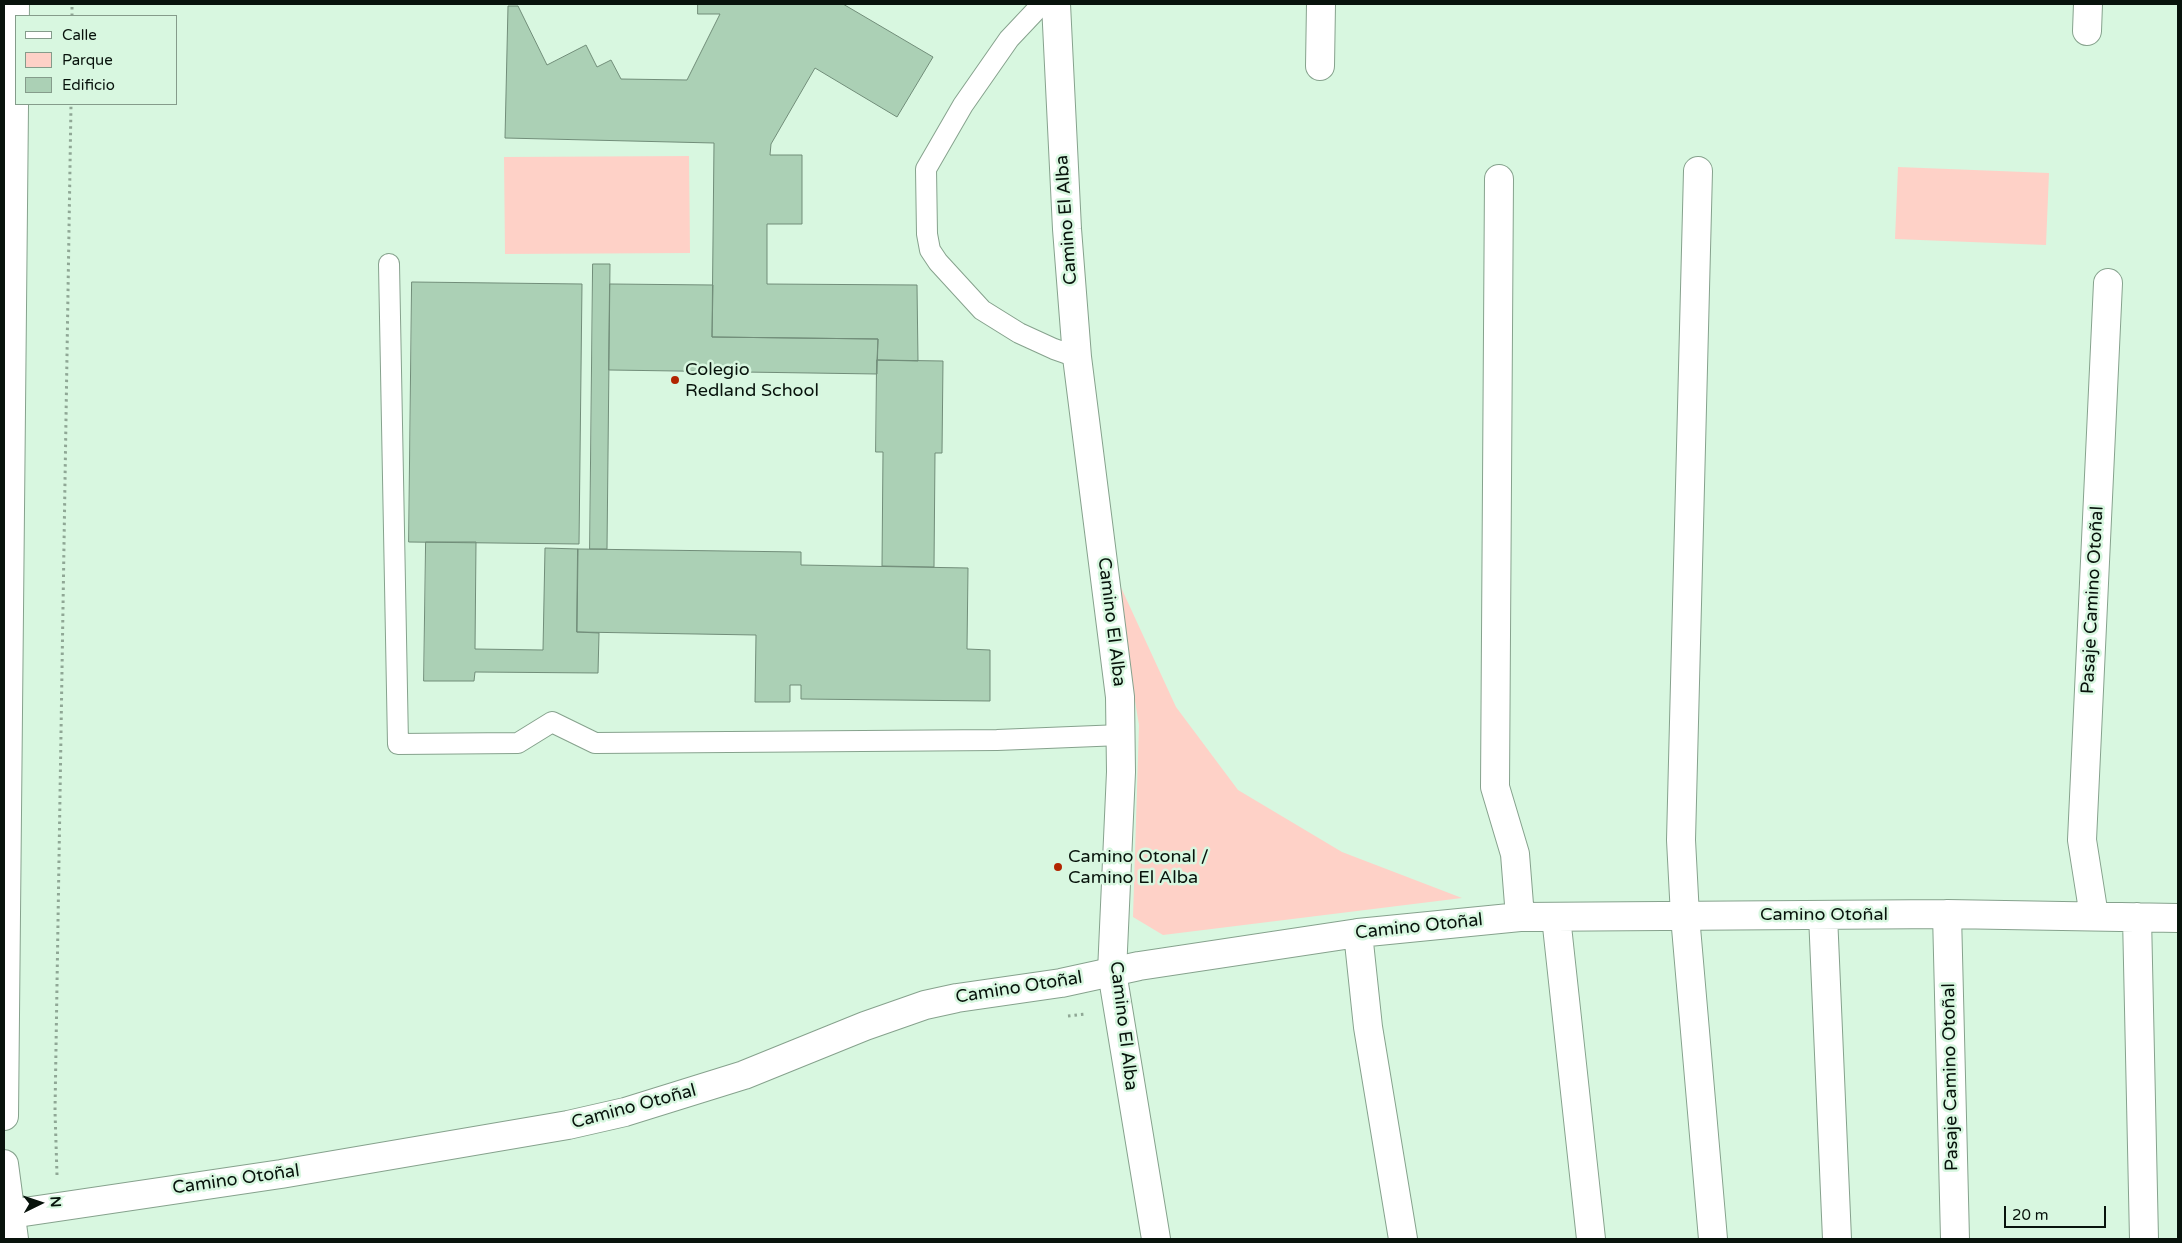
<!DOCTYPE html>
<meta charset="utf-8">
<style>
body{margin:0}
#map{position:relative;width:2182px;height:1243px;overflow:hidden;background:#d8f7e0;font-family:"Varela Round",sans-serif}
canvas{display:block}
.frame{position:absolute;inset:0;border:5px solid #08130c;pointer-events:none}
.legend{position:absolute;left:15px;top:15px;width:162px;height:90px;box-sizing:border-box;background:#d8f7e0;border:1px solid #859c8b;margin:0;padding:6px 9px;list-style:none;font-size:15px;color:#08130c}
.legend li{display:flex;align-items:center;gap:10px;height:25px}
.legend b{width:25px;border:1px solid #859c8b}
.north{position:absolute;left:15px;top:1178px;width:50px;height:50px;-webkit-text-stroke:4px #d8f7e0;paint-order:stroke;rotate:86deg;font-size:14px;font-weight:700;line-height:20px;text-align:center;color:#08130c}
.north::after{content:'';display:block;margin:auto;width:18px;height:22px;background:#08130c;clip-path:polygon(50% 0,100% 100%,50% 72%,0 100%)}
.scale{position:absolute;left:2004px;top:1206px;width:102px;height:22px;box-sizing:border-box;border:2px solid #08130c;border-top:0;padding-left:6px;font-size:15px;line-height:18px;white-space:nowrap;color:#08130c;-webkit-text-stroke:4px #d8f7e0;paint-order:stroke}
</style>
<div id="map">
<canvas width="2182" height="1243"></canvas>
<div class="frame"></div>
<ul class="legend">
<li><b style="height:6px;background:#fff"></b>Calle</li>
<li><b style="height:14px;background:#fed1c7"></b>Parque</li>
<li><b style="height:14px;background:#abd0b5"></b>Edificio</li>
</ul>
<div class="north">N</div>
<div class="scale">20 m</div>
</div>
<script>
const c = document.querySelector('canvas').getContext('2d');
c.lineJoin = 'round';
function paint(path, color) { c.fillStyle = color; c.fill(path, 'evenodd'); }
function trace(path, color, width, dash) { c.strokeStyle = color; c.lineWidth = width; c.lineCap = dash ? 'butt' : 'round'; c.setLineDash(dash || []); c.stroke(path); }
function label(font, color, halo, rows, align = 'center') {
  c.font = font + ' "Varela Round",sans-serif'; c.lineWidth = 5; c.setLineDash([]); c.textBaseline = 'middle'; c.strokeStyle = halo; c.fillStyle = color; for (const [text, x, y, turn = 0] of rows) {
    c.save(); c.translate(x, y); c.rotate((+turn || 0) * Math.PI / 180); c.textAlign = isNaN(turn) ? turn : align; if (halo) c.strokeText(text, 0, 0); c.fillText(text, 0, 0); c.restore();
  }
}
const green = new Path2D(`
 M689,156L690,253L505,254L504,157Z
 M1898,167L2049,173L2046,245L1895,239Z
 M1113,570L1176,707L1238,790L1342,852L1462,898L1163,935L1133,917L1139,725Z`);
const building = new Path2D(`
 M698,4H843L933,57L897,117L815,68L771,144L770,155H802V224H767V284L917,285L918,361L877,360L878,339L712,337L714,143L505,138L508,6H518L547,65L586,45L597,67L611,60L621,79L687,80L720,14H698Z
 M593,264H610L607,549H590Z
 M412,282L582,284L579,544L409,542Z
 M610,284L713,285L712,337L878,339L877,374L609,370Z
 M877,360L943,361L942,453H935L934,567L882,566L883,452H876Z
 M426,542H476L475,649L543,650L545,548L578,549L577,632L599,633L598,673L475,672L474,681H424Z
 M578,549L801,552V565L968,568L967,649L990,650V701L801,699V685H790V702H755L756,635L577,632Z`);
const path = new Path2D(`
 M72,16V4
 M1068,1016L1086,1014
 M57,1175L55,1111L71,104`);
const service = new Path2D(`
 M1042,4L1009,39L963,105L926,169L927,234L930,250L938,262L982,310L1019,333L1054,349L1077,357
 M389,264L398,744L518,743L552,722L595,743L997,740L1121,735`);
const minor = new Path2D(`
 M2087,31L2088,4
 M1320,66L1321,4
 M1698,171L1681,840L1685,916L1713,1239
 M1499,179L1495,787L1515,854L1520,917
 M1947,914L1955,1239
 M1823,915L1837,1239
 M2094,916L2082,840L2108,283
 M1556,917L1591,1239
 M2137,917L2144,1239
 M1358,933L1368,1027L1403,1239
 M4,1215L281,1174L568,1125L625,1112L744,1075L865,1026L925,1005L957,998L1061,983L1139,966L1358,933L1520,917L1947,914L2178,918`);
const secondary = new Path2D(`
 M1056,4L1067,229L1077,357L1120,697L1121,772L1112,972L1156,1239
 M4,1116L15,4
 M4,1164L14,1239`);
const markers = [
 [675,380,5,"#b12500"],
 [1058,867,5,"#b12500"]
];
const streetNames = [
 ["Camino El Alba",1067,220,-94],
 ["Pasaje Camino Otoñal",2093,600,-87],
 ["Camino El Alba",1111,622,83],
 ["Camino Otoñal",1824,915],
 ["Camino Otoñal",1419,927,-6],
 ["Camino Otoñal",1019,988,-9],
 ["Camino El Alba",1123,1026,83],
 ["Pasaje Camino Otoñal",1951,1077,-91],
 ["Camino Otoñal",634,1107,-15],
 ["Camino Otoñal",236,1180,-8]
];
const poiNames = [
 ["Colegio",685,370],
 ["Redland School",685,391],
 ["Camino Otonal /",1068,857],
 ["Camino El Alba",1068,878]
];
paint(green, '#fed1c7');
paint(building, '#abd0b5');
trace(building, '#718d79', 1);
trace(service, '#86a28d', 22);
trace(minor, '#86a28d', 30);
trace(secondary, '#86a28d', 30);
trace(path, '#8fa795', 3, [2.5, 4]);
trace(service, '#fff', 20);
trace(minor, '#fff', 28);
trace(secondary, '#fff', 28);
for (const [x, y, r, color] of markers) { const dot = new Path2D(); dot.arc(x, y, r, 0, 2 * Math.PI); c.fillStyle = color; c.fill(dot); trace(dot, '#d8f7e0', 2); }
label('18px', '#08130c', '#d8f7e0', streetNames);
label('18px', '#08130c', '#d8f7e0', poiNames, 'left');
</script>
